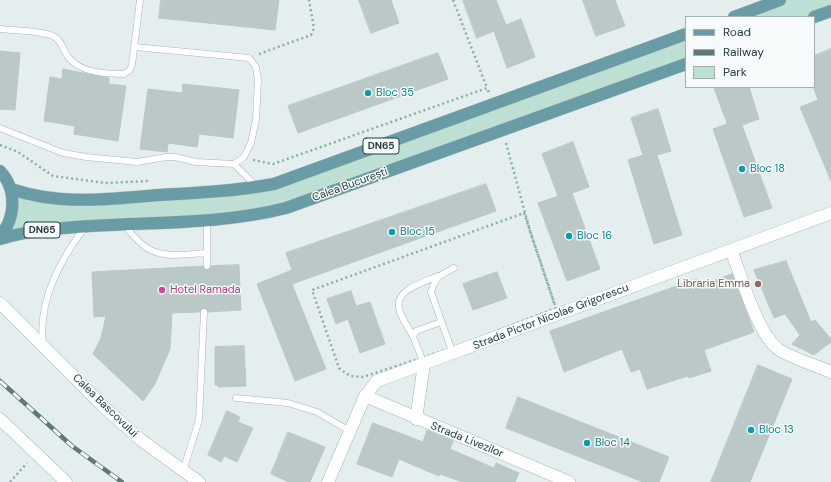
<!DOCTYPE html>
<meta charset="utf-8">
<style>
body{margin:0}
#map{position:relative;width:831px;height:482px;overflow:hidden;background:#e5eeee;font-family:"DM Sans",sans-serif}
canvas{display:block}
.legend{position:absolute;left:685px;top:16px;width:130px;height:72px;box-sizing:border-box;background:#f6fafa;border:1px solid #a2aeb0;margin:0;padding:5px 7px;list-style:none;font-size:12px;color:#243d41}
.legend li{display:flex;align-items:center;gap:8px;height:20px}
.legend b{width:20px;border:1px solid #a2aeb0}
</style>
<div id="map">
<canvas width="831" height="482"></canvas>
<ul class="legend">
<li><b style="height:5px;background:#699ca4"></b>Road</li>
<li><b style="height:5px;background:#5e787c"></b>Railway</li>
<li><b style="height:11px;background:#bedfd4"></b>Park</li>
</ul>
</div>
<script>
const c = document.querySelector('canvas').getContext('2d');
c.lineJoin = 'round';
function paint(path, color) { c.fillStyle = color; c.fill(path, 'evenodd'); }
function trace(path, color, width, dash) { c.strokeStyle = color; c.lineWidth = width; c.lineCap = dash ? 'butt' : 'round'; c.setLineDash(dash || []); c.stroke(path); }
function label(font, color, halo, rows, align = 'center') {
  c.font = font + ' "DM Sans",sans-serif'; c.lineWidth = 3; c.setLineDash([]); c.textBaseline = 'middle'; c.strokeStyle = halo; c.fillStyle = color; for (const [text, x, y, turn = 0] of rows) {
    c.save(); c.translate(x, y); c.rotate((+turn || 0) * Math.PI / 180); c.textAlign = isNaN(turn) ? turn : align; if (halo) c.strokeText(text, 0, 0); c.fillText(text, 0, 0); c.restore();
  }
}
const green = new Path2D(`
 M780,0H831V11L814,17H733Z
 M686,34V64L286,208L0,239L12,197L44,198L243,189Z`);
const building = new Path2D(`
 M161,0H279L275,30L159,18Z
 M359,0H391L399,23L371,33Z
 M463,0H496L506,25L521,19L535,57L507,68L494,31L477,38Z
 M583,0H615L625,26L596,36Z
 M831,49V181L800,107L818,100L814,89V56Z
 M0,51L20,53L15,110L0,109Z
 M438,53L448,79L298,133L288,106Z
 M63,69L109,78V84L126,86L118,141L74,134L75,126L44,121L50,77L62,79Z
 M183,84L239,90L233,138L199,134L197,147L168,143L167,152L140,149L148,89L182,93Z
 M714,87H749L759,119L742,125L772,208L744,217L713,129L727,124Z
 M658,109L671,151L657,155L682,235L654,244L628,160L643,155L631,118Z
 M573,142L589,187L572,193L600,269L567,281L538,203L558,196L542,154Z
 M486,184L496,211L292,284L326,369L295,381L257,284L292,270L286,253Z
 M786,261L811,322L815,320L831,339V342L814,355L792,344L800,335L785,314L774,318L754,270Z
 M239,265L241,310L208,312L204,308L199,312L172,313L170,349L155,384L143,401L93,354L101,338L106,316L94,317L92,272L203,266L207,270L212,266Z
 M497,272L507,298L473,310L463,284Z
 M732,274L754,332L704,350L711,371L689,378L688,376L647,389L640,369L631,372L622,349L564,372L550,331L696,279L705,284Z
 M351,291L356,306L370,302L385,344L360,353L348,319L336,324L327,299Z
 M244,346L246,386L218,387V385H215V347Z
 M758,365L792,379L750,482H711Z
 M518,397L669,457L659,482H643L506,428Z
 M227,411L240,417L238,422L253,428L237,462L224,456L221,462L208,455Z
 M373,423L423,442L427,430L453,441L450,449L494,468L496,463L519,473L515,482H463L440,474L439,476L399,459L392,477L357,464Z
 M288,432L325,447L310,482H289L271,474Z`);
const path = new Path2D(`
 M453,0L487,88
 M259,54L311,35L314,28L309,0
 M506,143L530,231L554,303
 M0,145L18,152L53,176L105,183L150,181
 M253,160L273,164L487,88L489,93
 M524,213L556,308L455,347L363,377L350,376L339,368L312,290Z
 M10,482L27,463`);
const service = new Path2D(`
 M0,29C16,31 37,30 53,36C62,40 63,51 69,58C81,73 107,74 124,74L130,70L132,65L140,0
 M0,128L63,153L86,157L137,162L166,157H175L196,162L234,164L244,157L251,143L256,119L258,80L256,67L249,58L135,47
 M234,164L257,187
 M207,219V266
 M124,225C131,233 138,242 147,248C164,259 187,254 206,253
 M413,336C409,328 400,317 399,308C395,289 425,282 438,276
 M43,343C38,301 60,260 85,227
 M453,354L431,292C436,276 440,275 454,268
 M424,364L413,336L416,331L441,322
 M236,398L288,403L317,412L350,431
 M183,471L199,420L204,312`);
const minor = new Path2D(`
 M731,250C741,275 757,333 778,349C789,357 817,366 831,372
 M365,396L569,482
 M416,419L424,364
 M328,482L365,396L377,381L831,213`);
const tertiary = new Path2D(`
 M0,303L106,409L141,440L199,482`);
const secondary = new Path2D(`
 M0,419L66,482`);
const primary = new Path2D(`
 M734,17L780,0
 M814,17L831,11
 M0,171C17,189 16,218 0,236
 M11,189C62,206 106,199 159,195C197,193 236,191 274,184L686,34
 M0,239C30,230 59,228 90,226C155,222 223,224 286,208L686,64`);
const rail = new Path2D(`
 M0,381L72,446L122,482`);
const markers = [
 [368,93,4,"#0f9aa8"],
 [742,169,4,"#0f9aa8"],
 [392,232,4,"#0f9aa8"],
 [569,236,4,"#0f9aa8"],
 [758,284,4,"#8d6e63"],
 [162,290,4,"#d1479c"],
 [751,430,4,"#0f9aa8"],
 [587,443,4,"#0f9aa8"]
];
const shields = [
 [381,146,36],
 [42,230,36]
];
const shieldNames = [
 ["DN65",381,146],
 ["DN65",42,230]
];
const cultureNames = [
 ["Bloc 35",376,93],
 ["Bloc 18",750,169],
 ["Bloc 15",400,232],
 ["Bloc 16",577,236],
 ["Bloc 13",759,430],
 ["Bloc 14",595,443]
];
const streetNames = [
 ["Calea București",350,185,-20],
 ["Strada Pictor Nicolae Grigorescu",551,317,-21],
 ["Calea Bascovului",105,406,44],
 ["Strada Livezilor",467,440,22]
];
const educationNames = [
 ["Libraria Emma",750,284]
];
const hotelNames = [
 ["Hotel Ramada",170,290]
];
paint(green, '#bedfd4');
paint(building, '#bac9c8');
trace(building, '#b7c8c8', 1);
trace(service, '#a7b5b7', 7);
trace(minor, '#a7b5b7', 13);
trace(tertiary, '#a7b5b7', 13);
trace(secondary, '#a3b9ba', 13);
trace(primary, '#c2c9ca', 13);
trace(path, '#85aeb2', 2.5, [2, 3]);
trace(service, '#fff', 6);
trace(minor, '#fff', 12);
trace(tertiary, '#fff', 12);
trace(secondary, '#fff', 12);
trace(primary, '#699ca4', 12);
trace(rail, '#5e787c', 4.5);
trace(rail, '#f6fafa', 3, [9]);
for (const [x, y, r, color] of markers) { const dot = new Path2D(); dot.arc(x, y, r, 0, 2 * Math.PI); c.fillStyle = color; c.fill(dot); trace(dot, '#f6fafa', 1.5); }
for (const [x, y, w] of shields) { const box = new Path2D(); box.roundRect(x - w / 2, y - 8, w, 16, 3); c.fillStyle = '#f6fafa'; c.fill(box); trace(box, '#243d41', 1); }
label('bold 10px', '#243d41', null, shieldNames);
label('11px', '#0d838f', '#f6fafa', cultureNames, 'left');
label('11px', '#243d41', '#f6fafa', streetNames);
label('11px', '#785e54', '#f6fafa', educationNames, 'right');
label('11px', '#b23c85', '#f6fafa', hotelNames, 'left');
</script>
